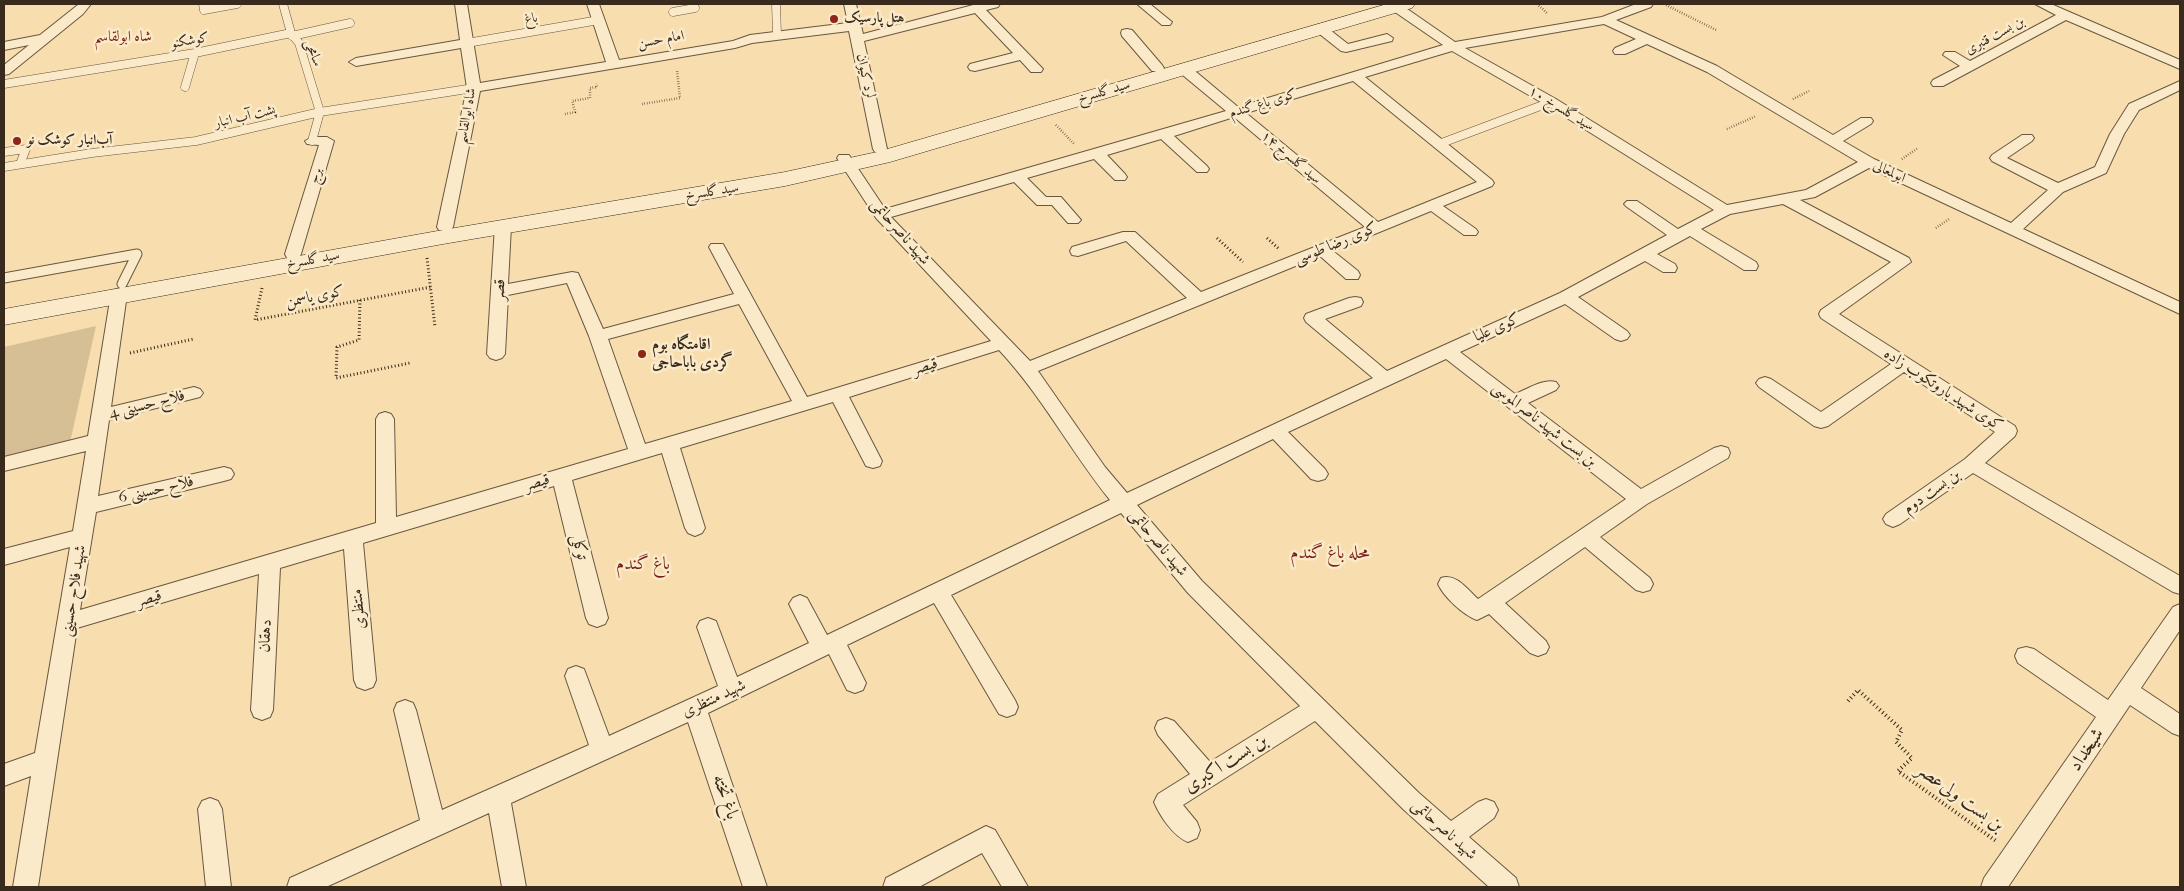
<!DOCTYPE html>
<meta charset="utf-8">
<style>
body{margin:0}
#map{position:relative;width:2184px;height:891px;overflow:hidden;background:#f8deae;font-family:"IM FELL French Canon",serif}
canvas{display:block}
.frame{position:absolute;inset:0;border:5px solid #382a1c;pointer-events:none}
</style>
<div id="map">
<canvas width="2184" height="891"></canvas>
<div class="frame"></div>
</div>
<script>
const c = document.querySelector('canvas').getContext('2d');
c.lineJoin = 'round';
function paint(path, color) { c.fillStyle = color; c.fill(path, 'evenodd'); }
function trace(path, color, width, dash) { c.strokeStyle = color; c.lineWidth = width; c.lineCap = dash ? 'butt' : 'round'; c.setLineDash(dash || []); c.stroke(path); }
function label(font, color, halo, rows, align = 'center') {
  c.font = font + ' "IM FELL French Canon",Amiri,serif'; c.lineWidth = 5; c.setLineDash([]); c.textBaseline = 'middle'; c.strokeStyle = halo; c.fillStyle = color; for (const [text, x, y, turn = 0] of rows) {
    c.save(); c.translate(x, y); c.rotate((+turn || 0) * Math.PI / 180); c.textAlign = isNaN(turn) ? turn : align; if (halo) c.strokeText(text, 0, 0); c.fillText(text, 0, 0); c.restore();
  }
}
const green = new Path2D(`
 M96,326L69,447L4,463V347Z`);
const pathFar2 = new Path2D(`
 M1537,4L1548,14
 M1664,4L1716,30
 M1793,99L1809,91
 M642,104L680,98L677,70
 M565,114L575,112L572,101L590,98V88L597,87L596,84
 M1056,125L1074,144
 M1727,129L1756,116
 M1902,159L1918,148
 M1936,228L1949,219`);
const pathFar1 = new Path2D(`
 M1217,238L1243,262
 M1267,238L1279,249
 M427,258L435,327
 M262,288L255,320L431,287
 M360,300L359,340L337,347L336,378L410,363
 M130,353L194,339`);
const path = new Path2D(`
 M1848,701L1858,690L1902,730L1896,742L1912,758L1898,771L1996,841`);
const laneFar1 = new Path2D(`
 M203,4L204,10L237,4
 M283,4L291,33L299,43L320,112L312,141
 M776,4L777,35
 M673,12L695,8L694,4
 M292,36L350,23
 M467,43L599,20
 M4,84L195,53L291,33
 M185,87L195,53
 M1439,144L1551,102
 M4,152L26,149L20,164
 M4,167L92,153L196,141L320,112L474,88`);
const lane = new Path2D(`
 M4,278L137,254L122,284`);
const street = new Path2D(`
 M79,4H91L83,14L9,74L4,75V65L29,45L4,50V42L40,35Z
 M455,4H467L480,83L606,62L587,4H599L619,60L733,41L750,35L848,23L844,4H856L863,34L977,4H1000L998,7L986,10L1043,69L1041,72H1031L1020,60L975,71L970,70L968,67L970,64L1013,53L975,13L864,41L887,149L885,152H875L873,149L849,31L752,43L735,48L480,91L453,227L451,230H439L437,227L467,88L461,48L356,66L349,62L356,58L460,40Z
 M1137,4H1150L1172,22L1170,25H1162Z
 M1392,4H1400L1455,42L1602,17L1636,4H1653L1651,7L1616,20L1717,66L1833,135L1861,118H1871L1873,121L1871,124L1843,141L1874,159L2011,223L2048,190L1992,161L1990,158L1992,155L2022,135H2032L2034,138L2032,141L2007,158L2058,183L2095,167L2110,134L2129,104L2180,81V90L2139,110L2124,134L2106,173L2063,192L2023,229L2180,302V314L1869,168L1815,197L1800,200L1909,258L1911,262L1839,314L2015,426L2017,431L2015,436L1985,463L2180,576V594L2173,592L1973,473L1900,524L1893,527L1886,524L1883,519L1886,514L1965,459L1995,432L1904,372L1828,426L1821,428L1814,426L1759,387L1756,383L1759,379L1765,377L1771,379L1821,412L1891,364L1821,318L1819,314L1821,310L1891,262L1783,204L1730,214L1701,229L1756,262L1758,266L1756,270H1744L1690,236L1657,254L1675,264L1677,268L1675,272H1663L1645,261L1578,297L1627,331L1630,335L1627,339L1621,341L1615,339L1565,304L1460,352L1515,394C1528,389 1543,378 1556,382L1559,386L1556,390L1528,403L1641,489L1714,448L1721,446L1728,448L1730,453L1728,458L1647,504L1600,537L1650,578L1653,584L1650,590L1643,592L1636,590L1585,547L1505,603L1546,641L1549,647L1546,653L1538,656L1530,653L1489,614L1477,620C1463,615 1444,597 1438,584L1441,578C1456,573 1467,589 1478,599L1626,499L1446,359L1288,432L1325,469L1328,474L1325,479L1318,481L1311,479L1273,439L1137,505L1202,581L1419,793L1451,821L1478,802L1486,799L1494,802L1498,810L1494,818L1469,837L1516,878L1519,887H1489L1403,809L1315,721L1183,805L1197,822L1200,830L1197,838L1188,842C1173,836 1160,816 1154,802L1158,794L1190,774L1158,735L1155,728L1158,721L1166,718L1174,721L1210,762L1300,706L1188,593L1121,513L951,595L1015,700L1018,707L1015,714L1007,717L999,714L934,603L847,645L866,683L863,690L855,693L847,690L829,654L708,713L767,887H743L688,722L511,803L526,887H502L489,813L326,887H287L290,878L420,820L394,710L397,703L405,700L413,703L416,710L442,810L589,745L565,676L568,669L576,666L584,669L609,736L718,686L697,627L700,621L708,618L716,621L737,677L809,643L789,604L793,598L800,595L807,598L827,635L1110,500C1071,452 1042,396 999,350L849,397L882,461L880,466L873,468L866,466L833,402L680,448L705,528L702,533L695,536L688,533L685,528L662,453L572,480L608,618L605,624L597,627L589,624L586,618L554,486L363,543L376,680L373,687L365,690L357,687L354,680L344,549L280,568L273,710L270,717L262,720L254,717L251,710L259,574L77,628L38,887H13L31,776L4,786V764L35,753L70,547L4,565V549L73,531L86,451L4,471V457L88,436L111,294L113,290L119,289L125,290L127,294L111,407L194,387L200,389L203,393L200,397L109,420L98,496L224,467L231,469L234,474L231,479L224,481L96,512L80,610L376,523V419L379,414L385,412L391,414L394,419L396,517L628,449L589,336L567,283L508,295L505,354L502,358L496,360L490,358L487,354L495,226L497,223H509L511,226L508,284L572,272L578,273L603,329L734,294L709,247L711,244H723L807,397L991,341L876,218L837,158L839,155H849L885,209L1226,111L1179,72L1177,69L1179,66H1189L1238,107L1443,45L1392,10L1390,7ZM1604,24L1636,39L1615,48L1613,51L1615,54H1625L1647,44L1707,72L1858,162L1806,190L1727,205L1556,99L1465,48ZM1452,51L1546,105L1714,210L1678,229L1637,201H1627L1624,204L1627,207L1667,235L1560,293L1387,371L1325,319L1361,306L1363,302L1361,298L1355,297L1349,298L1306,314L1304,318L1306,322L1373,378L1127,493L1105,467L1038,371L1320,256L1346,279H1358L1360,275L1358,271L1333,251L1431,211L1464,235H1476L1478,232L1476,229L1443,206L1492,186L1494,183L1492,180L1365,77ZM1353,81L1477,182L1378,222L1246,113ZM1234,117L1365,227L1201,292L1135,232H1123L1072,247L1070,251L1072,255L1078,256L1126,241L1187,298L1030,361L891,217L1014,182L1037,205H1052L1068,223H1078L1081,220L1061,197H1046L1027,178L1094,159L1115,180H1125L1127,177L1125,174L1107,155L1161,139L1197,172H1207L1209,169L1207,166L1174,136ZM739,304L792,401L645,444L608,339Z
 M2035,4H2051L2180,60V69L2066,20L1943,86H1933L1931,83L1933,80L1960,66L1943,55L1945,52H1955L1970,61L2056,15Z
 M1321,25L1325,26L1348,44L1387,34L1393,38L1392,41L1346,52L1341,51L1317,32L1315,29Z
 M1127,29L1132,30L1162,65L1164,68L1162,71H1152L1122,36L1121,33L1122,30Z
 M312,137H327L334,141L301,254L299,258H287L285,254L319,145L307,144L305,141Z
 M2180,604V630L2141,688L2180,714V736L2172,733L2130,705L2008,887H1981L1984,878L2096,717L2018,663L2015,656L2018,649L2026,647L2034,649L2108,700L2173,607Z
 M210,798L218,801L222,809L231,887H206L198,809L202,801Z
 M986,826L995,830L1028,887H1002L982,853L919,887H883L886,878Z`);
const secondary = new Path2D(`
 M1387,4H1415L1412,8L890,162L785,186L443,244L4,325V309L443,230L785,172L877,152Z`);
const markers = [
 [834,19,5,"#8f2418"],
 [17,141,5,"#8f2418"],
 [642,354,5,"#8f2418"]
];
const farStreetnames = [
 ["باغ",531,19,-10],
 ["بن بست قنبری",1995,36,-28],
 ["امام حسن",661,40,-10],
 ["کوشکنو",190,41,-10],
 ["سامحی",313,53,69],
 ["لرد کیوان",865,76,78],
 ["سید گلسرخ",1104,92,-16],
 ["کوی باغ گندم",1263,104,-17],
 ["سید گلسرخ ۱۰",1561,109,31],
 ["شاه ابوالقاسم",467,116,-80],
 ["پشت آب انبار",245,117,-13],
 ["سید گلسرخ ۱۴",1291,158,40],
 ["ابولمعالی",1889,172,25],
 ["برج",316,176,-73],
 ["سید گلسرخ",712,192,-9],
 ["سید گلسرخ",313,260,-10]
];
const farPoinames = [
 ["هتل پارسیک",844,19],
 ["آب‌انبار کوشک نو",27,141]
];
const farNeighbourhoodnames = [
 ["شاه ابولقاسم",123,37]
];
const streetNames = [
 ["شهید ناصرحاتمی",900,232,49],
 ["کوی رضا طوسی",1336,244,-22],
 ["قصر",500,290,-87],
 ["کوی یاسمن",315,297,-11],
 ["کوی علیا",1497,328,-24],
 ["قیصر",925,367,-17],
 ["کوی شهید باروتکوب زاده",1943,390,33],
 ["فلاح حسینی 4",147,405,-14],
 ["بن بست شهید ناصرالموسی",1544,425,38],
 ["قیصر",537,483,-17],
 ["فلاح حسینی 6",156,490,-13],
 ["بن بست دوم",1932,492,-35],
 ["شهید ناصرحاتمی",1158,543,50],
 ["توکلی",579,547,75],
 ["شهید فلاح حسینی",74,591,-81],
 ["قیصر",149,599,-17],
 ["منتظری",359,609,-95],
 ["دهقان",266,636,-87],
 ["شهید منتظری",714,699,-25],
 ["شهید ناصرحاتمی",1444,830,42]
];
const poiNames = [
 ["اقامتگاه بوم",652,345],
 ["گردی باباحاجی",652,363]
];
const neighbourhoodNames = [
 ["محله باغ گندم",1330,554],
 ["باغ گندم",643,565]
];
const nearStreetnames = [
 ["شیخداد",2087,750,-56],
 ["بن بست اکبری",1226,764,-32],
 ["باغ تخته",725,797,71],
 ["بن بست ولی‌عصر",1960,798,36]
];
paint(green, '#d7bf95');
trace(laneFar1, '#685740', 9);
trace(lane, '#685740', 11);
trace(street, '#685740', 2);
trace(secondary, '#382a1c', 1);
trace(pathFar2, '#382a1c', 2.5, [0.5, 2]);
trace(pathFar1, '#382a1c', 3, [1, 2.5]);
trace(path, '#382a1c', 4, [1, 3]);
trace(laneFar1, '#faeaca', 8);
trace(lane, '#faeaca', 9);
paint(street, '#faeaca');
paint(secondary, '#faeaca');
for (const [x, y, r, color] of markers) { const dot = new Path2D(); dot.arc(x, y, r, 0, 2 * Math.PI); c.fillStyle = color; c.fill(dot); trace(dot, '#faeaca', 2); }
label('14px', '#382a1c', '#faeaca', farStreetnames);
label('bold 14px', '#382a1c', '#faeaca', farPoinames, 'left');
label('15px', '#7a1f14', '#faeaca', farNeighbourhoodnames);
label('16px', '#382a1c', '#faeaca', streetNames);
label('bold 16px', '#382a1c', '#faeaca', poiNames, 'left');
label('18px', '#7a1f14', '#faeaca', neighbourhoodNames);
label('19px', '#382a1c', '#faeaca', nearStreetnames);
</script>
